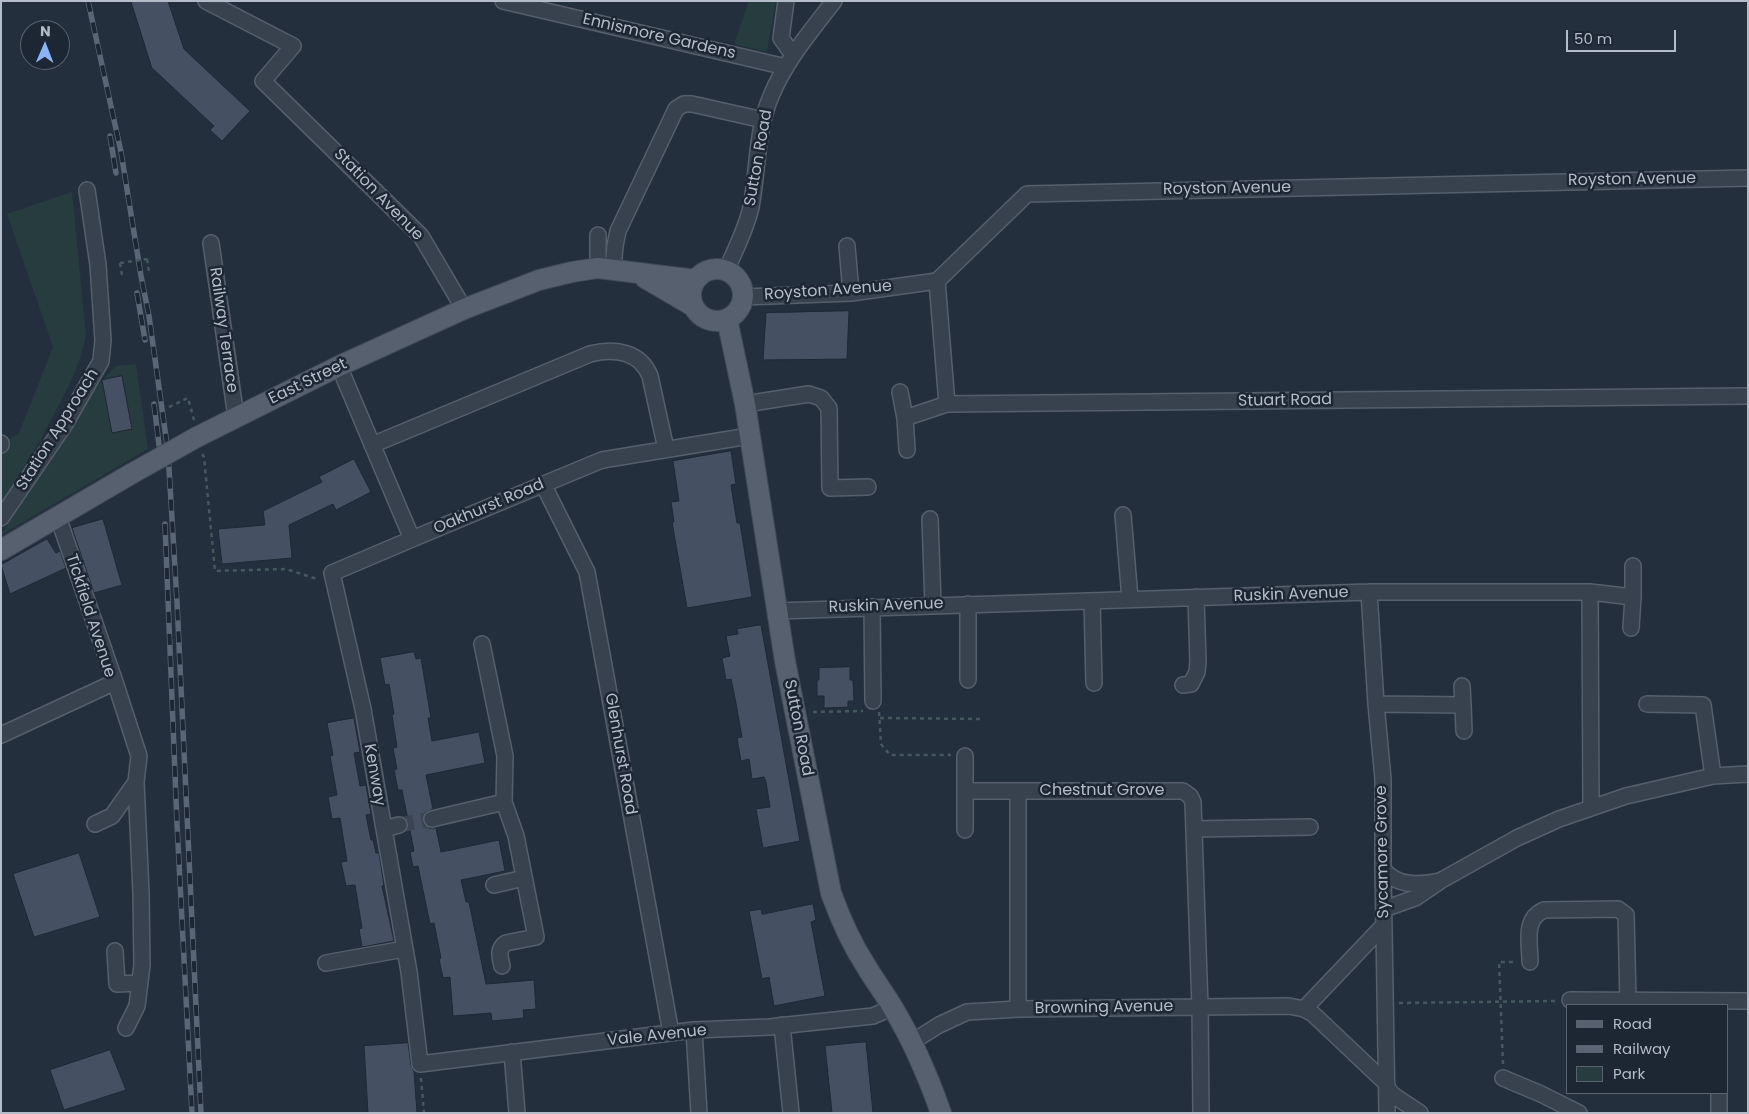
<!DOCTYPE html>
<style>
body{margin:0}
#map{position:relative;width:1749px;height:1114px;overflow:hidden;background:#242f3e;font-family:Poppins,sans-serif}
canvas{display:block}
.frame{position:absolute;inset:0;border:2px solid #b4bcc9;pointer-events:none}
.legend{position:absolute;left:1566px;top:1004px;width:162px;height:90px;box-sizing:border-box;background:#1d2633;border:1px solid #59626f;margin:0;padding:6px 9px;list-style:none;font-size:15px;color:#b4bcc9}
.legend li{display:flex;align-items:center;gap:10px;height:25px}
.legend b{width:25px;border:1px solid #59626f}
.north{position:absolute;left:20px;top:20px;width:50px;height:50px;box-sizing:border-box;background:#1d2633;border:1px solid #59626f;border-radius:50%;rotate:1deg;font-size:14px;font-weight:700;line-height:20px;text-align:center;color:#b4bcc9}
.north::after{content:'';display:block;margin:auto;width:18px;height:22px;background:#8ab4f8;clip-path:polygon(50% 0,100% 100%,50% 72%,0 100%)}
.scale{position:absolute;left:1566px;top:30px;width:110px;height:22px;box-sizing:border-box;border:2px solid #b4bcc9;border-top:0;padding-left:6px;font-size:15px;line-height:18px;white-space:nowrap;color:#b4bcc9;-webkit-text-stroke:4px #1d2633;paint-order:stroke}
</style>
<div id="map">
<canvas width="1749" height="1114"></canvas>
<div class="frame"></div>
<ul class="legend">
<li><b style="height:6px;background:#56606e"></b>Road</li>
<li><b style="height:6px;background:#5a6575"></b>Railway</li>
<li><b style="height:14px;background:#263c3f"></b>Park</li>
</ul>
<div class="north">N</div>
<div class="scale">50 m</div>
</div>
<script>
const c = document.querySelector('canvas').getContext('2d');
c.lineJoin = 'round';
function paint(path, color) { c.fillStyle = color; c.fill(path, 'evenodd'); }
function trace(path, color, width, dash) { c.strokeStyle = color; c.lineWidth = width; c.lineCap = dash ? 'butt' : 'round'; c.setLineDash(dash || []); c.stroke(path); }
function label(font, color, halo, rows, align = 'center') {
  c.font = font + ' Poppins,sans-serif'; c.lineWidth = 5; c.setLineDash([]); c.textBaseline = 'middle'; c.strokeStyle = halo; c.fillStyle = color; for (const [text, x, y, turn = 0] of rows) {
    c.save(); c.translate(x, y); c.rotate((+turn || 0) * Math.PI / 180); c.textAlign = isNaN(turn) ? turn : align; if (halo) c.strokeText(text, 0, 0); c.fillText(text, 0, 0); c.restore();
  }
}
const green = new Path2D(`
 M749,1H776L767,52L734,44Z
 M72,192L86,335C80,367 66,392 51,420C36,449 19,476 1,503V445L19,433L53,347L7,214Z
 M136,364L148,449L1,535L96,387L116,366Z`);
const building = new Path2D(`
 M131,1H168L184,49L250,111L222,141L210,130L214,126L152,68Z
 M849,311L847,359L763,360L766,313Z
 M122,376L132,429L112,433L102,380Z
 M731,451L736,484L731,485L737,523H740L752,597L687,608L672,522H674L671,502L679,501L673,461Z
 M354,459L371,492L336,510L333,504L289,525L292,558L222,564L218,529L265,525L263,511L322,482L319,477Z
 M103,519L122,585L94,593L72,528Z
 M47,539L56,553L60,551L66,568L10,594L1,565Z
 M761,625L800,841L763,848L756,809L770,807L766,782L764,777L752,779L749,759L741,761L737,738L742,737L735,698L731,679L726,680L722,658L730,656L726,636L738,634L737,629Z
 M414,652L416,659L421,658L431,718H428L432,741L479,732L485,763L426,775L433,809L425,813L423,817V822L429,828H436L441,852L499,840L505,871L461,880L466,902H469L486,984L534,980L536,1009L523,1010L524,1018L492,1021L491,1013L453,1016L450,977L443,978L439,959L441,958L434,923L430,924L418,866L413,867L410,852L414,851L402,790H398L394,770L397,769L393,748L397,747L392,715L394,714L389,684L385,685L380,658Z
 M850,667V680H853L854,701H848V707L824,708V696H817V680H819V668Z
 M354,718L360,752L354,753L360,786L366,785L371,814L366,815L371,840H373L376,853H379L384,886H382L394,941L362,947L359,929L362,928L355,885L346,886L341,862L347,861L340,818L332,819L328,797L337,795L330,756L333,755L327,723Z
 M79,853L100,917L34,937L13,874Z
 M813,904L816,920L811,922L825,996L774,1006L769,977L762,979L749,911L761,909L762,914Z
 M866,1042L873,1113H832L825,1046Z
 M408,1043L411,1065L414,1071L417,1113H368L364,1046Z
 M110,1050L126,1090L64,1110L50,1070Z`);
const minorTunnel = new Path2D(`
 M399,825L432,819`);
const path = new Path2D(`
 M147,259L149,272
 M120,263L122,275
 M169,407L188,398L194,420
 M202,454L204,457L215,571L286,569L317,579L319,578
 M813,712L863,711
 M879,712L881,744L890,755H951
 M880,718L981,719
 M1399,1003L1556,1001
 M1503,1064L1499,962H1517
 M421,1078L424,1113`);
const minor = new Path2D(`
 M206,1L293,46L263,81L421,236L464,309
 M503,1L786,67
 M786,1L781,38L793,55
 M598,235V268
 M211,243L236,417
 M847,246L851,293
 M613,269L615,246L618,231L676,109L684,104H692L763,120
 M726,271C735,250 746,230 751,207C758,171 756,131 771,96C786,60 811,31 834,1
 M937,281L947,404L1748,396
 M743,297L851,293L937,281L1027,194L1748,178
 M339,366L412,539L602,460L749,436
 M900,392L905,418L907,450
 M745,404L809,394L821,398L829,408L830,488L868,487
 M905,418L947,404
 M1,443V445
 M372,445L590,354C614,348 640,351 650,376L666,449
 M543,484L587,572L671,1033
 M1123,515L1130,599
 M1,518L65,424L101,361L103,340L98,265L87,190
 M930,519L933,605
 M412,539L332,573L363,709L409,972L420,1064L694,1030L769,1027L873,1016L893,1007
 M1633,566V597
 M1369,592L1376,704L1383,779V869L1387,1113
 M1590,592L1633,597L1631,628
 M1092,601L1094,683
 M968,604V680
 M872,607L873,701
 M776,611L1369,592H1590L1591,808
 M115,682L139,756L136,782L141,893L142,965L137,1006L126,1028
 M1183,685L1191,684L1197,672L1198,662L1196,597
 M1462,686L1463,705
 M1376,704L1463,705L1464,731
 M1647,704L1703,705L1713,776
 M1,735L115,682L58,517
 M965,756V830
 M965,791H1018
 M432,819L504,802L505,756L482,644
 M95,824L112,816L136,782
 M384,829L399,825
 M1194,829L1310,827
 M1383,869C1397,887 1419,885 1440,881L1415,898L1384,909
 M1440,881L1517,838L1559,819L1591,808L1626,796L1713,776L1748,774
 M494,885L524,878
 M115,951L117,984L140,983
 M1530,962C1530,943 1523,919 1544,910L1618,909L1626,915L1628,1001
 M326,963L404,949
 M502,966C500,957 497,949 506,943L536,937L516,836L504,802
 M1570,1000L1748,1001
 M1018,1009V791H1183L1190,796L1193,802L1200,1007L1201,1113
 M1304,1009L1313,1014L1387,1084
 M782,1025L791,1113
 M694,1030L699,1113
 M912,1042L939,1025L967,1012L1018,1009L1289,1006L1304,1009L1384,925
 M512,1052L517,1113
 M1503,1078L1541,1094L1579,1113
 M1387,1088L1393,1095L1420,1113
 M1719,1093V1113`);
const major = new Path2D(`
 M691 295a26 26 0 1 1 52 0a26 26 0 1 1-52 0Z
 M645,278L693,306
 M727,319L745,404L785,661L831,893C840,918 851,943 866,966C874,980 885,994 893,1008C913,1041 928,1076 941,1113
 M197,437L339,366L464,309L539,280L572,272L598,268L696,280
 M1,550L131,474`);
const rail = new Path2D(`
 M88,1L121,152L141,276L149,316L168,452L177,602L201,1113
 M110,136L116,173
 M137,293L145,340
 M154,404L161,461
 M165,524L177,824L192,1113`);
const pathBridge = new Path2D(`
 M120,263L147,259`);
const majorBridge = new Path2D(`
 M131,474L197,437`);
const streetNames = [
 ["Ennismore Gardens",659,37,13],
 ["Sutton Road",759,158,-80],
 ["Royston Avenue",1632,180,-1],
 ["Royston Avenue",1227,189,-1],
 ["Station Avenue",378,195,46],
 ["Royston Avenue",828,291,-4],
 ["Railway Terrace",223,330,82],
 ["East Street",308,382,-26],
 ["Stuart Road",1285,401,-1],
 ["Station Approach",58,430,-58],
 ["Oakhurst Road",489,507,-23],
 ["Ruskin Avenue",1291,595,-2],
 ["Ruskin Avenue",886,606,-2],
 ["Tickfield Avenue",90,616,72],
 ["Sutton Road",798,728,79],
 ["Glenhurst Road",620,754,80],
 ["Kenway",374,775,80],
 ["Chestnut Grove",1102,791],
 ["Sycamore Grove",1383,852,-91],
 ["Browning Avenue",1104,1008,-1],
 ["Vale Avenue",657,1036,-6]
];
paint(green, '#263c3f');
paint(building, '#455162');
trace(building, '#1f2835', 1);
trace(minorTunnel, '#3a4453', 15, [15, 8]);
trace(minor, '#565f6c', 18);
trace(major, '#414a57', 22);
trace(path, '#44595c', 2.5, [4, 4]);
trace(minor, '#38414e', 15);
trace(major, '#56606e', 20);
trace(rail, '#5a6575', 5.5);
trace(rail, '#1d2633', 4, [11]);
trace(majorBridge, '#414a57', 22, []);
trace(pathBridge, '#44595c', 2.5, [4, 4]);
trace(majorBridge, '#56606e', 20);
label('16px', '#b4bcc9', '#1d2633', streetNames);
</script>
